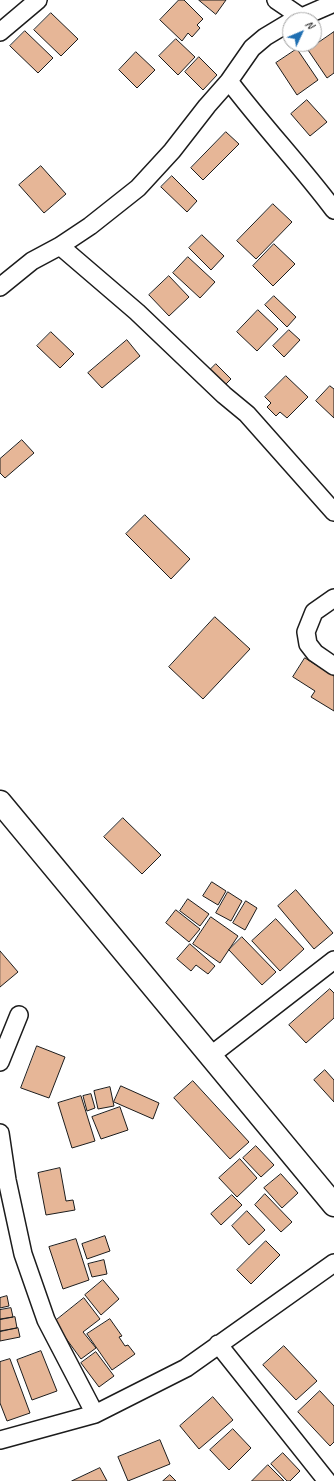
<!DOCTYPE html>
<style>
body{margin:0}
#map{position:relative;width:334px;height:1481px;overflow:hidden;background:#fff;font-family:Caveat,sans-serif}
canvas{display:block}
.north{position:absolute;left:282px;top:12px;width:40px;height:40px;box-sizing:border-box;background:#fff;border:1px solid #a4a4a4;border-radius:50%;rotate:46deg;font-size:11px;font-weight:700;line-height:16px;text-align:center;color:#1c1c1c}
.north::after{content:'';display:block;margin:auto;width:14px;height:18px;background:#1f6fb2;clip-path:polygon(50% 0,100% 100%,50% 72%,0 100%)}
</style>
<div id="map">
<canvas width="334" height="1481"></canvas>
<div class="north">N</div>
</div>
<script>
const c = document.querySelector('canvas').getContext('2d');
c.lineJoin = 'round';
function paint(path, color) { c.fillStyle = color; c.fill(path, 'evenodd'); }
function trace(path, color, width, dash) { c.strokeStyle = color; c.lineWidth = width; c.lineCap = dash ? 'butt' : 'round'; c.setLineDash(dash || []); c.stroke(path); }
const building = new Path2D(`
 M179,0H184L203,19L197,25L200,28L192,37L188,33L182,41L160,20Z
 M199,0H226L216,14Z
 M51,13L78,39L61,56L34,30Z
 M25,31L53,58L38,73L10,46Z
 M334,32V73L327,78L308,50Z
 M176,39L195,57L178,75L159,56Z
 M297,49L318,80L297,95L276,63Z
 M136,52L155,70L137,88L119,70Z
 M199,57L217,75L203,90L185,72Z
 M307,100L327,122L310,136L291,114Z
 M226,132L239,144L203,180L191,168Z
 M41,166L66,194L44,213L19,185Z
 M172,176L197,201L187,212L161,187Z
 M273,204L292,222L256,259L237,241Z
 M202,235L224,256L211,270L189,248Z
 M274,244L295,264L273,286L253,266Z
 M188,257L215,282L200,298L173,273Z
 M169,276L189,297L169,316L149,295Z
 M274,296L296,317L287,327L265,305Z
 M258,310L278,329L257,351L237,332Z
 M289,330L300,340L284,357L273,346Z
 M51,332L74,354L60,368L37,346Z
 M127,340L140,356L102,388L88,373Z
 M216,364L231,379L222,388L207,373Z
 M286,376L308,397L287,418L280,412L276,416L267,407L271,403L265,397Z
 M330,386L334,389V418L316,401Z
 M22,440L34,453L5,478L0,473V459Z
 M145,515L190,559L171,579L126,534Z
 M215,617L250,649L203,699L169,667Z
 M305,658L334,676V711L311,697L315,691L293,677Z
 M123,818L161,855L142,874L104,837Z
 M212,882L226,891L218,905L203,896Z
 M296,890L333,933L314,949L278,906Z
 M228,892L242,901L231,921L216,913Z
 M188,899L209,914L200,926L180,911Z
 M246,901L257,908L245,930L233,923Z
 M176,910L200,929L189,942L166,923Z
 M211,917L238,936L220,963L193,944Z
 M276,919L304,949L280,971L252,941Z
 M242,937L276,972L262,985L229,950Z
 M190,944L215,966L208,974L196,965L191,971L177,959Z
 M0,951L18,972L0,987Z
 M330,989L334,993V1018L306,1043L289,1025Z
 M37,1046L65,1057L49,1098L21,1088Z
 M325,1070L334,1080V1102L314,1080Z
 M193,1081L249,1142L230,1159L174,1098Z
 M121,1086L159,1103L153,1119L114,1102Z
 M110,1087L114,1106L98,1109L94,1091Z
 M91,1094L95,1108L87,1111L83,1096Z
 M81,1096L95,1141L72,1148L58,1103Z
 M120,1107L128,1130L101,1139L92,1117Z
 M256,1146L274,1165L261,1177L243,1158Z
 M240,1159L257,1178L237,1197L219,1178Z
 M60,1168L66,1201L73,1200L75,1210L46,1215L38,1173Z
 M281,1174L298,1193L282,1208L264,1188Z
 M265,1194L292,1222L281,1232L255,1205Z
 M232,1195L242,1205L221,1225L211,1214Z
 M247,1211L265,1230L249,1245L232,1226Z
 M105,1236L110,1251L87,1259L82,1244Z
 M76,1239L89,1280L63,1289L49,1247Z
 M266,1241L280,1255L251,1284L237,1270Z
 M104,1260L107,1274L92,1277L88,1264Z
 M103,1280L119,1299L101,1315L85,1295Z
 M7,1296L9,1306L0,1308V1298Z
 M84,1298L100,1319L83,1332L96,1348L81,1359L54,1322Z
 M11,1308L13,1317L0,1319V1310Z
 M15,1317L17,1328L0,1331V1320Z
 M110,1319L122,1336L119,1337L125,1346L128,1345L135,1354L112,1370L87,1334Z
 M18,1328L20,1337L0,1341V1332Z
 M284,1346L317,1381L296,1400L263,1365Z
 M41,1351L57,1391L32,1400L17,1360Z
 M96,1352L114,1376L99,1387L81,1363Z
 M10,1359L30,1413L7,1421L0,1403V1362Z
 M320,1391L334,1406V1442L330,1446L298,1412Z
 M213,1397L233,1420L199,1449L180,1426Z
 M233,1429L251,1448L229,1470L210,1450Z
 M160,1440L170,1464L128,1481L118,1457Z
 M283,1453L300,1471L290,1481H287L271,1464Z
 M268,1465L284,1481H252Z
 M100,1468L107,1481H72Z
 M170,1475L176,1481H163Z`);
const street = new Path2D(`
 M276,0L301,17
 M295,20L334,3
 M0,32L38,0
 M229,81C263,126 301,166 334,210
 M60,246L137,312L224,395L247,414L334,512
 M0,287L32,261L60,246L90,226L138,188L172,151L207,106L229,81L252,48L265,37L290,22
 M334,598L314,612L306,632L308,644L315,653L334,666
 M210,1056L334,960
 M0,1062L19,1015
 M0,1133L7,1180L23,1254L46,1320L95,1414
 M218,1344L327,1481
 M0,1440L95,1414L186,1368L334,1263`);
const secondary = new Path2D(`
 M0,802L334,1205`);
paint(building, '#e6b697');
trace(building, '#1c1c1c', 1);
trace(street, '#1c1c1c', 20);
trace(secondary, '#1c1c1c', 25);
trace(street, '#fff', 17);
trace(secondary, '#fff', 22);
</script>
